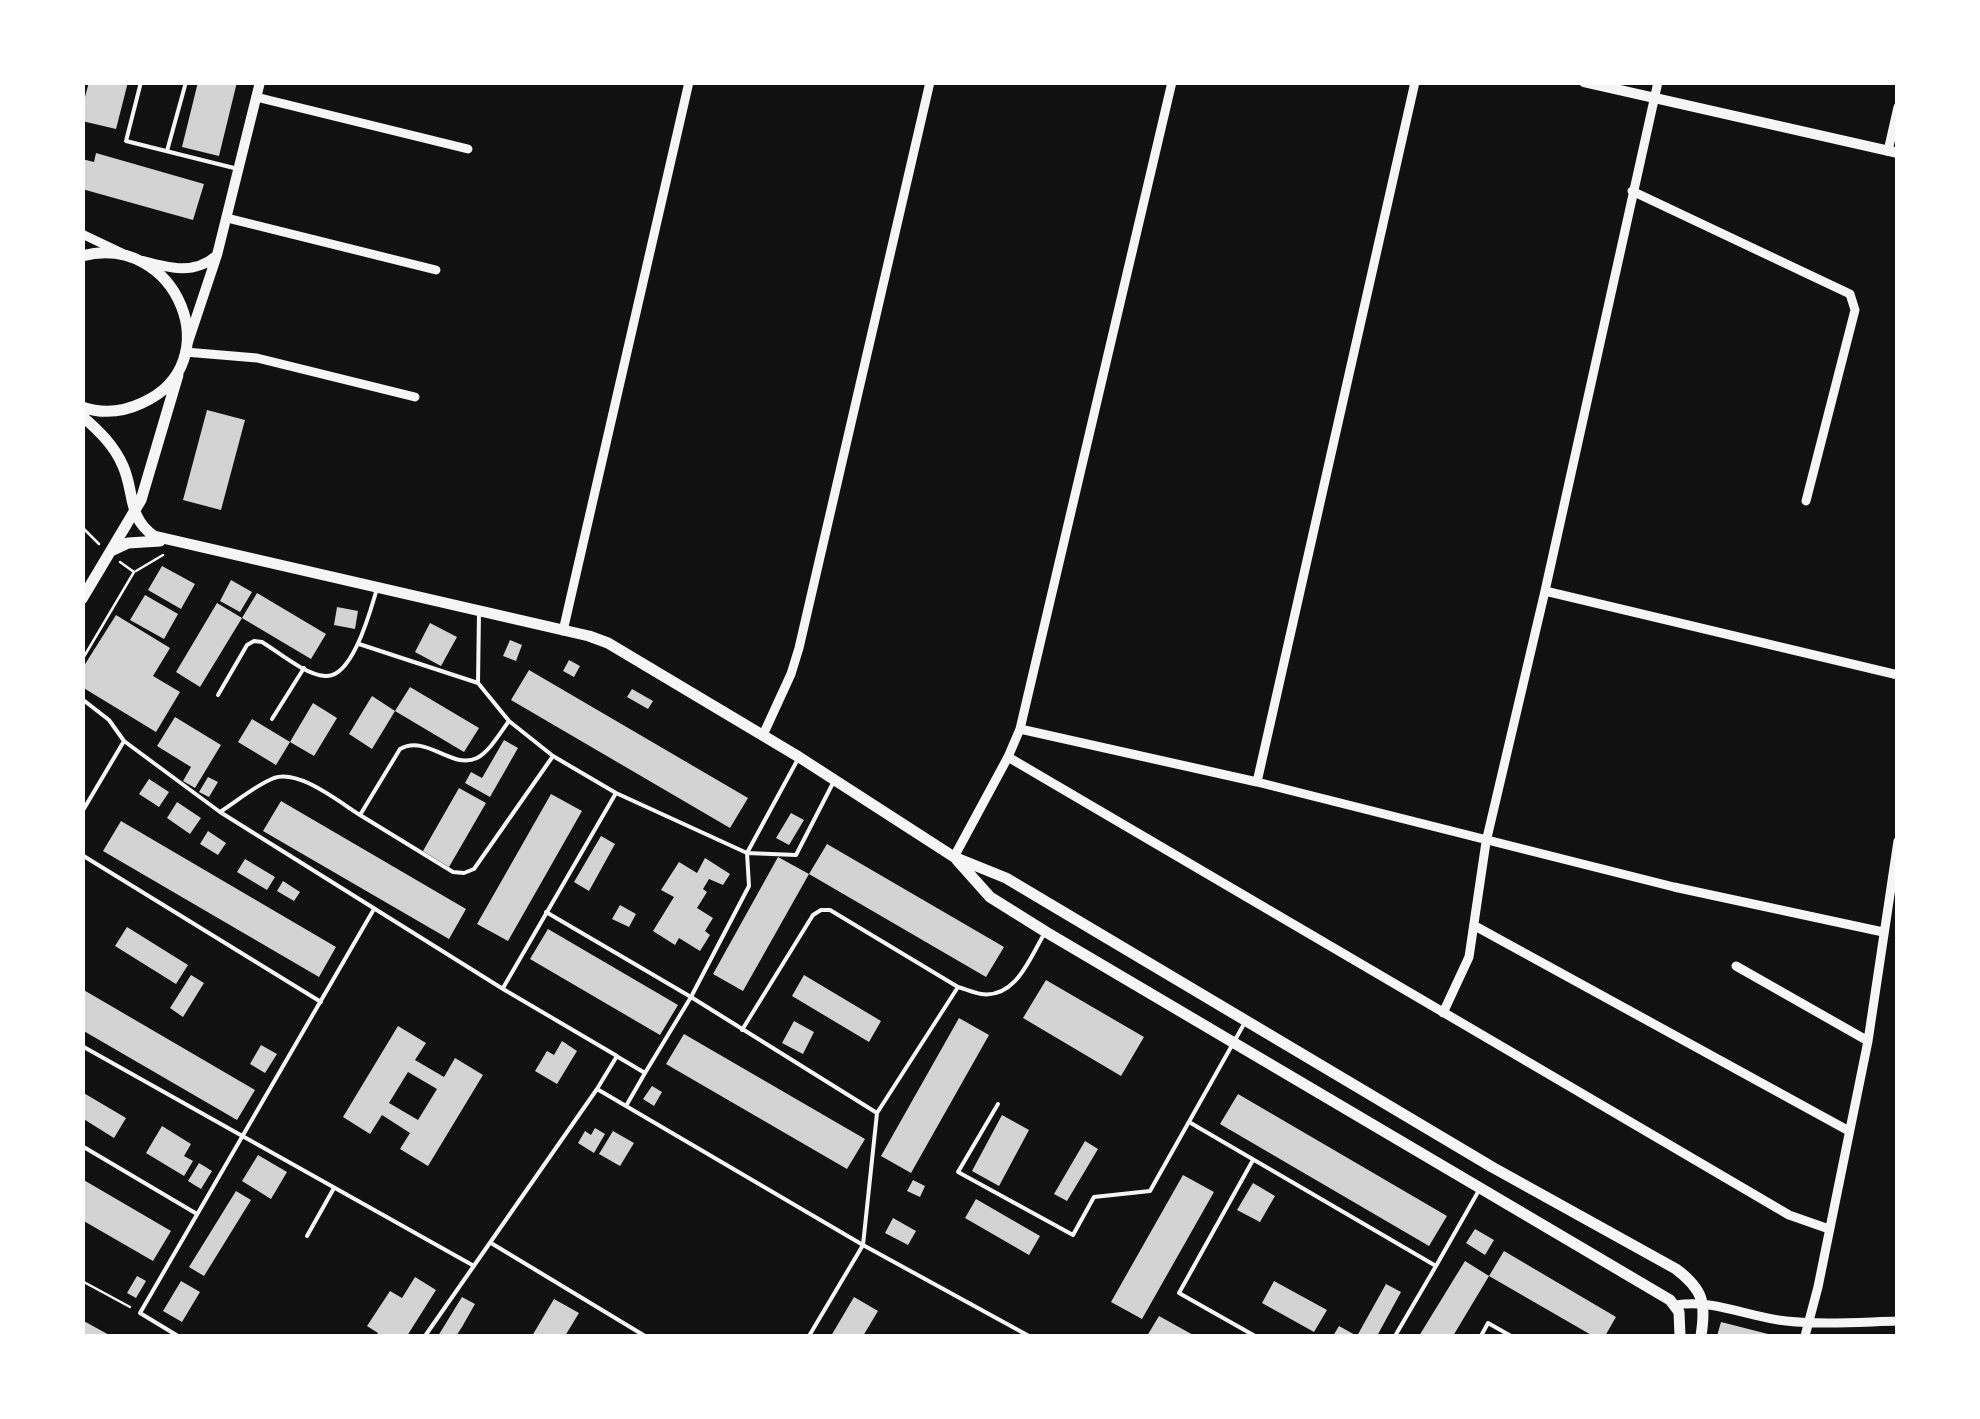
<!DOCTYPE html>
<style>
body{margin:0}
#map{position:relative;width:1980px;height:1419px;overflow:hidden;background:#111;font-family:Lato,sans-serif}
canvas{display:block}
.frame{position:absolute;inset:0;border:85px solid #fff;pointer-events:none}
</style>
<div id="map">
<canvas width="1980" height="1419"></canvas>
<div class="frame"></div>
</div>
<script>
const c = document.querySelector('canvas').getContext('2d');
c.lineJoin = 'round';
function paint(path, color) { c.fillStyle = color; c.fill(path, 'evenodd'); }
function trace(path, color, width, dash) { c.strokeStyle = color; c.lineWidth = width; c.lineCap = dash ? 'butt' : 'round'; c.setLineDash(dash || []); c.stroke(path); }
const building = new Path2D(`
 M89,82H128L116,129L82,121V108Z
 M198,82H237L219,156L182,147Z
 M96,153L204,184L193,220L82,189V159L94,162Z
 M207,410L245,420L221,510L183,500Z
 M162,566L195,584L181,609L148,590Z
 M231,580L252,592L240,612L220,601Z
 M257,593L326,634L311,659L242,618Z
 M145,595L178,614L164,639L130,620Z
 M217,603L242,618L200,687L176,672Z
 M337,607L358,611L355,629L334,625Z
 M116,615L170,648L153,676L180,692L156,732L82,687V669Z
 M430,623L457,637L441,666L415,652Z
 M510,640L522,645L516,661L503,656Z
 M569,660L580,666L574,677L563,671Z
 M529,670L748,798L730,828L511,700Z
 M410,687L479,728L464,752L395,711L372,749L349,734L372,696L395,711Z
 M632,689L653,701L648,709L627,697Z
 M313,703L337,718L314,756L290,742Z
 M175,717L221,745L195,788L183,781L191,767L157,746Z
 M252,719L290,742L276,765L238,742Z
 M504,740L518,748L490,797L465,783L471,772L482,778Z
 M208,777L218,782L209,797L199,792Z
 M149,779L169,792L159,807L139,794Z
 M459,788L486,803L449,867L423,851Z
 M551,794L582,811L508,941L477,924Z
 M281,801L466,909L449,939L263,831Z
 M177,802L201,818L190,834L167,818Z
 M791,813L804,820L789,845L776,838Z
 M121,821L336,947L319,977L103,851Z
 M208,831L226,843L218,855L200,844Z
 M601,836L615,844L589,891L574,882Z
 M827,844L1004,947L986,977L809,874Z
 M778,857L809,874L743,991L713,974Z
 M705,858L730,874L723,885L709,879L703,889L707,892L697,908L713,918L705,931L710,935L700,951L679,938L675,945L653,931L674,897L661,890L679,862L697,873Z
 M245,859L275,877L267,890L237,872Z
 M283,881L300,892L294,901L277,891Z
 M620,905L636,914L629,927L612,919Z
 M127,927L188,965L176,984L115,946Z
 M548,929L678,1005L660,1035L530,959Z
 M191,975L204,983L183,1017L170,1008Z
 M804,975L881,1021L869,1042L792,996Z
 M1046,980L1144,1037L1121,1076L1023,1018Z
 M82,989L255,1090L237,1120L82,1030Z
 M959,1018L989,1035L911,1173L881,1156Z
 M794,1021L814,1032L803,1054L782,1043Z
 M398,1026L426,1043L415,1060L444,1077L455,1058L483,1075L428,1166L400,1149L410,1133L382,1115L370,1134L343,1117ZM408,1072L437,1089L418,1120L389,1103Z
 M684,1034L865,1139L847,1169L666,1064Z
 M562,1041L577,1051L557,1084L535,1071L547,1051L554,1055Z
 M261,1045L277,1054L265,1073L250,1064Z
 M652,1086L662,1092L654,1106L643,1099Z
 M82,1092L126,1118L114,1138L82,1118Z
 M1238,1094L1447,1216L1429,1246L1220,1124Z
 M1002,1115L1029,1130L999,1186L972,1171Z
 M162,1126L191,1144L184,1156L193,1161L184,1176L146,1153Z
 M595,1128L605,1134L594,1153L578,1143L585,1131L591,1135Z
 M613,1131L634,1143L620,1166L599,1154Z
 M1085,1141L1098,1149L1067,1201L1054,1194Z
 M258,1155L287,1172L271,1199L242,1181Z
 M199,1163L212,1171L201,1189L188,1181Z
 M1183,1175L1214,1192L1142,1319L1111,1302Z
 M82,1179L171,1231L153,1261L82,1220Z
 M913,1180L925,1186L920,1197L907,1191Z
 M1253,1183L1275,1196L1260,1222L1237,1210Z
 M236,1191L251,1200L204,1276L189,1267Z
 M976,1199L1040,1236L1029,1255L965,1218Z
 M893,1218L916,1231L908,1245L885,1233Z
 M1475,1229L1494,1240L1485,1255L1466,1243Z
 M1504,1251L1616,1317L1605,1336H1593L1489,1276Z
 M1465,1261L1489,1276L1453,1336H1419Z
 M137,1276L146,1281L136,1298L127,1293Z
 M415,1277L436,1290L407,1336H376L378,1333L367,1326L390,1291L402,1298Z
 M181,1281L200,1292L182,1322L163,1311Z
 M1274,1281L1327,1310L1314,1332L1262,1303Z
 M1386,1284L1401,1292L1377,1336H1333L1339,1326L1357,1336Z
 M462,1297L475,1304L462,1327L456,1336H438Z
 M854,1297L878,1311L863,1336H831Z
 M554,1299L579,1313L565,1336H532Z
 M1159,1316L1195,1336H1147Z
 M82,1320L111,1336H82Z
 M1721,1322L1772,1335V1336H1717Z`);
const path = new Path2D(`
 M82,527L99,544
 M136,571L163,555
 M82,660L134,572L120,562
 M82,1281L130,1307`);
const service = new Path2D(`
 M141,82L126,141L234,168
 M167,151L186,82
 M359,644L478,683L509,721L553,756L616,793L747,853L798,759
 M478,683L479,613
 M218,695L247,645L254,641L262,642C280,653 304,674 325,676C352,679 370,612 376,592
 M82,699L109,720L124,741
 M272,719L304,668
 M82,812L124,741L220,812L503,989L617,1056L597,1089L425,1336
 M220,812C237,801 256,785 274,778C299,769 339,802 360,815L400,749C427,734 451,770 477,758C490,751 500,733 509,721
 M360,815L453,872L464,873L474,869L553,756
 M82,855L321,1002
 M546,912L691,997L749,886L747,853L796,855L833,783
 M503,988L616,793
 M742,1030L813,915L821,910H830L958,987
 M82,1046L474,1266
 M618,1057L645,1073L691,997L877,1113L958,987C965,989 974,993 981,994C1015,999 1029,960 1043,936
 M597,1089L863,1245L1029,1336
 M998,1104L958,1172L1073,1235L1094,1197L1150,1191L1244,1024
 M626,1106L645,1073
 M1189,1122L1436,1266L1478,1192
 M82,1146L197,1214
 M1253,1160L1179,1293L1255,1336
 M307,1236L334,1188
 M491,1243L645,1336
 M178,1336L140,1313L374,909
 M809,1336L863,1245L877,1113
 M1395,1336L1436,1266
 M1481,1336L1488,1323L1511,1336`);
const minor = new Path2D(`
 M256,97L468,149
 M1888,151L1898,107
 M1632,191L1850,294L1855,310L1806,501
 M227,218L436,270
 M82,234L122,253
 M185,352L257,358L415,397
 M1545,591L1898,675
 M563,631L689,82
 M1020,729L1172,82
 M763,735L791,674L799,648L930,82
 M1008,757L1789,1215L1829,1229
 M1257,782L1415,82
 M954,857L1008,757L1020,729L1257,782L1674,887L1883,932
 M1475,926L1849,1131
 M1736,966L1868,1041
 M1443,1013L1469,957L1486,842L1545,591L1658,82
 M1676,1305C1714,1299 1748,1317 1786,1321C1823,1325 1860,1322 1898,1321
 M1805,1336L1818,1287L1868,1041L1898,841`);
const tertiary = new Path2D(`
 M1584,82L1898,153
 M143,261C169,268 194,275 216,256
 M188,342L217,255L260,82`);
const secondary = new Path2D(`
 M82,256C177,231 231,364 142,403C123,412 102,414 82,407
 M82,416C99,431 114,445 123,466C135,493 127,517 154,536L589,636L608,643L799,757L954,857L1006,878L1492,1167L1676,1269C1704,1290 1706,1304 1701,1336
 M111,551L128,543L160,541
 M82,599L141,500L178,375
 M957,860L990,897L1046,932L1670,1300L1679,1312L1680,1336`);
paint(building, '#d3d3d3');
trace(path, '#f5f5f5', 2.5);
trace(service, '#f5f5f5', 4);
trace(minor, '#f5f5f5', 9);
trace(tertiary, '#f5f5f5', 10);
trace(secondary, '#f5f5f5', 11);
</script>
